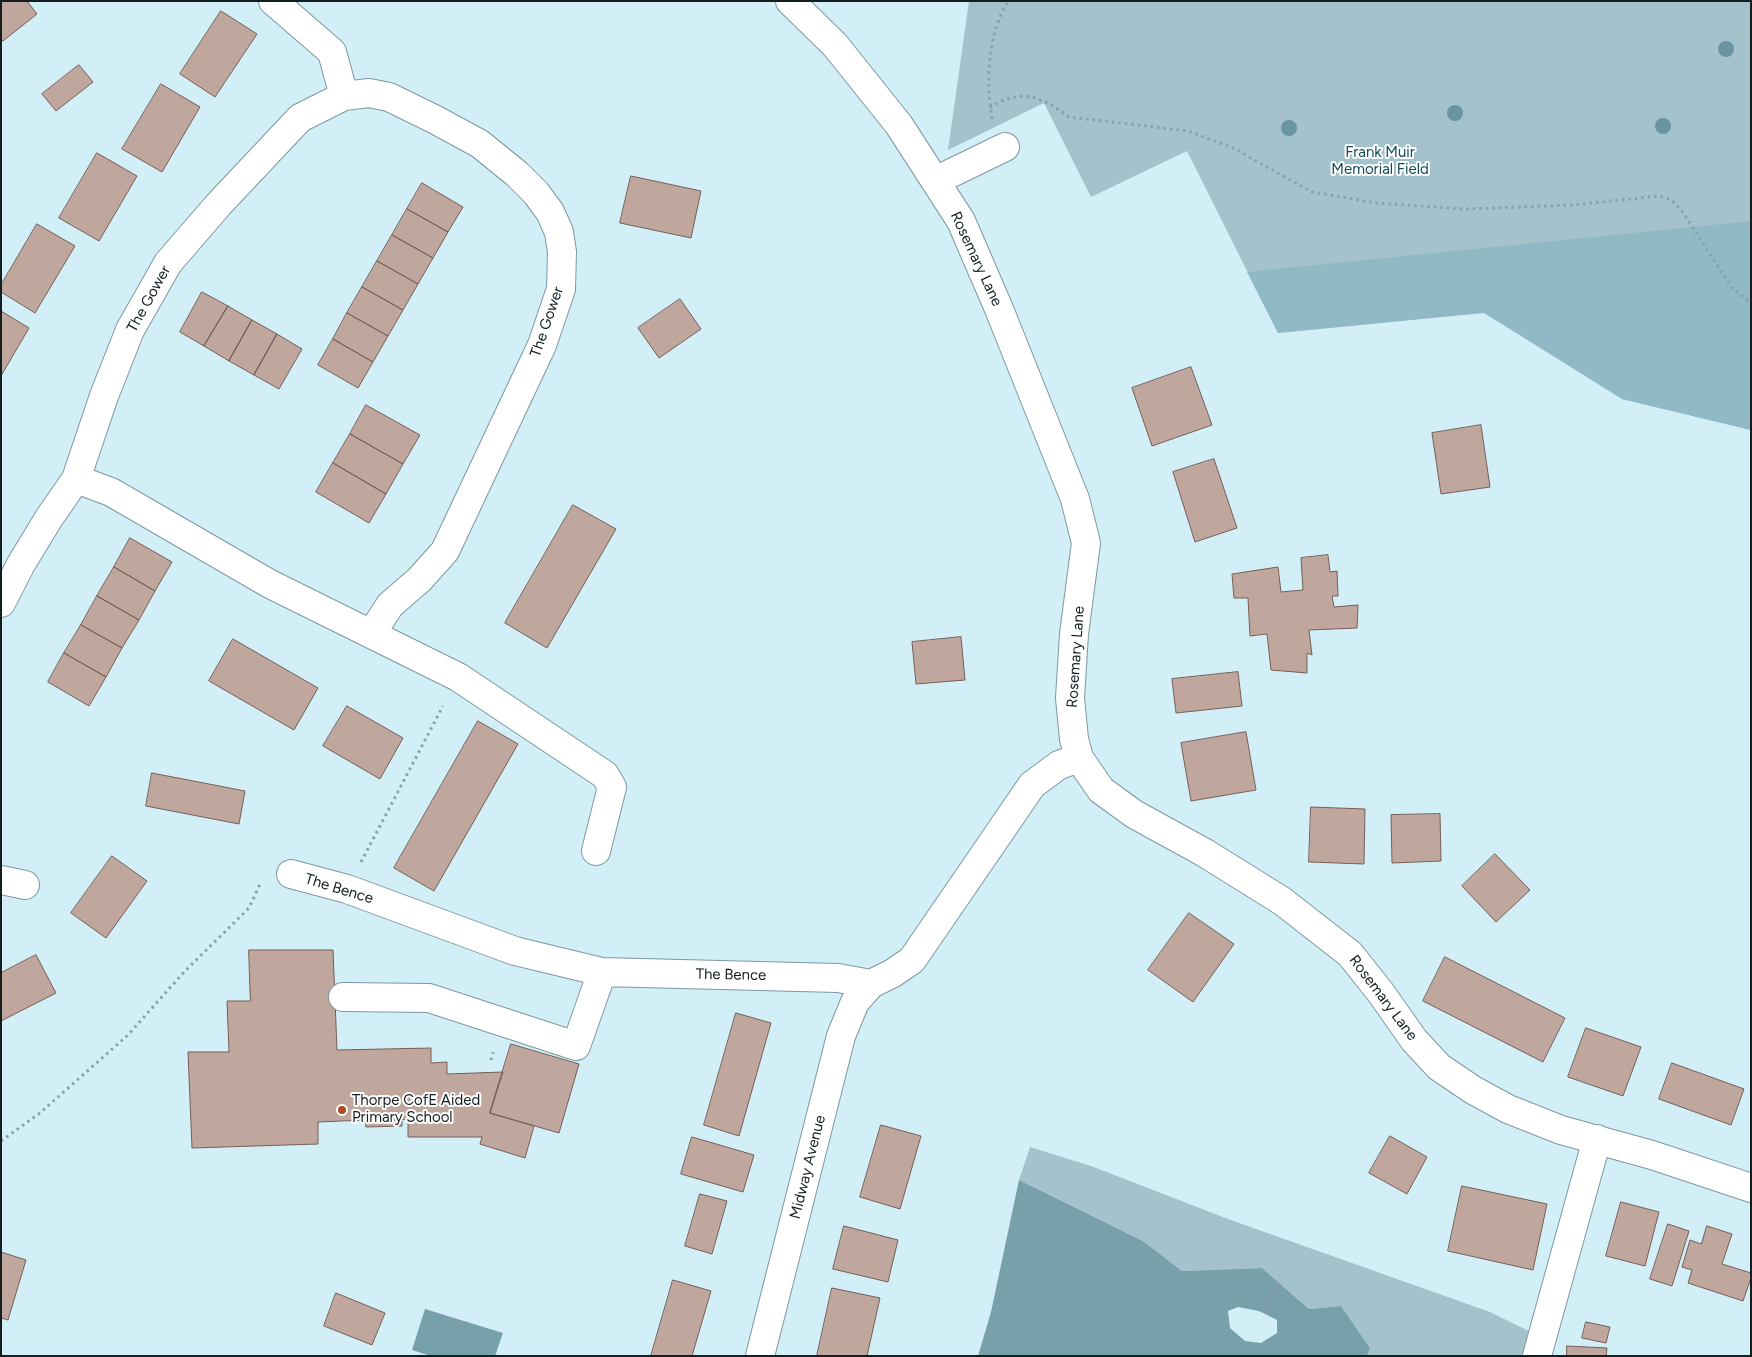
<!DOCTYPE html>
<style>
body{margin:0}
#map{position:relative;width:1752px;height:1357px;overflow:hidden;background:#d2eff8;font-family:Figtree,sans-serif}
canvas{display:block}
.frame{position:absolute;inset:0;border:2px solid #131e21;pointer-events:none}
</style>
<div id="map">
<canvas width="1752" height="1357"></canvas>
<div class="frame"></div>
</div>
<script>
const c = document.querySelector('canvas').getContext('2d');
c.lineJoin = 'round';
function paint(path, color) { c.fillStyle = color; c.fill(path, 'evenodd'); }
function trace(path, color, width, dash) { c.strokeStyle = color; c.lineWidth = width; c.lineCap = dash ? 'butt' : 'round'; c.setLineDash(dash || []); c.stroke(path); }
function label(font, color, halo, rows, align = 'center') {
  c.font = font + ' Figtree,sans-serif'; c.lineWidth = 4; c.setLineDash([]); c.textBaseline = 'middle'; c.strokeStyle = halo; c.fillStyle = color; for (const [text, x, y, turn = 0] of rows) {
    c.save(); c.translate(x, y); c.rotate((+turn || 0) * Math.PI / 180); c.textAlign = isNaN(turn) ? turn : align; if (halo) c.strokeText(text, 0, 0); c.fillText(text, 0, 0); c.restore();
  }
}
const green = new Path2D(`
 M969,1H1751V430L1622,399L1558,305L1278,333L1187,151L1091,197L1044,103L948,150Z
 M1030,1147L1091,1166L1228,1219L1490,1312L1541,1337L1537,1356H1367L1370,1348L1341,1306L1309,1309L1262,1268L1182,1271L1143,1241L1019,1180Z`);
const forest = new Path2D(`
 M1751,221V430L1622,399L1484,313L1278,333L1247,272Z`);
const water = new Path2D(`
 M1019,1180L1143,1241L1182,1271L1262,1268L1309,1309L1341,1306L1370,1348L1367,1356H978L991,1312ZM1238,1307L1259,1311L1277,1320V1333L1261,1343L1245,1341L1230,1328L1228,1311Z
 M425,1309L503,1333L495,1356H431L412,1350Z`);
const building = new Path2D(`
 M1,1H27L37,14L3,41L1,39Z
 M221,11L257,34L215,97L180,74Z
 M79,65L93,82L56,111L42,94Z
 M161,84L200,107L162,172L122,149Z
 M97,153L137,176L99,241L59,218Z
 M631,176L701,191L691,238L620,223Z
 M422,183L463,207L448,232L407,209Z
 M407,209L448,232L433,258L392,235Z
 M37,224L75,246L35,313L1,292V285Z
 M392,235L433,258L418,284L377,261Z
 M377,261L418,284L403,310L362,287Z
 M362,287L403,310L388,336L347,313Z
 M202,292L228,306L204,346L180,332Z
 M680,299L701,329L659,358L638,328Z
 M228,306L252,320L229,361L204,346Z
 M1,311L29,328L1,376Z
 M347,313L388,336L373,362L333,339Z
 M252,320L277,334L254,375L229,361Z
 M277,334L302,349L279,389L254,375Z
 M333,339L373,362L358,388L318,365Z
 M1191,367L1212,425L1152,446L1132,388Z
 M366,405L420,435L403,464L350,434Z
 M1481,425L1490,487L1441,494L1432,433Z
 M350,434L403,464L386,494L333,463Z
 M1214,459L1237,528L1195,542L1173,472Z
 M333,463L386,494L369,523L316,492Z
 M573,505L616,529L547,648L505,623Z
 M130,538L172,562L155,591L114,567Z
 M1328,555L1330,572L1337,571L1338,596H1332L1334,607L1358,605L1357,628L1309,630L1312,655L1307,653V673L1271,670L1267,634L1250,636L1248,598H1234L1232,574L1278,567L1281,592L1303,590L1301,558Z
 M114,567L155,591L139,620L97,596Z
 M97,596L139,620L122,648L81,625Z
 M81,625L122,648L106,677L64,653Z
 M961,637L965,680L916,684L912,642Z
 M233,639L318,688L294,730L209,681Z
 M64,653L106,677L89,706L48,682Z
 M1238,672L1242,706L1176,713L1172,679Z
 M347,706L403,738L380,779L323,746Z
 M478,721L518,744L434,891L394,868Z
 M1246,732L1256,790L1191,801L1181,743Z
 M152,773L245,791L239,824L146,806Z
 M1311,807L1365,809L1364,864L1309,862Z
 M1440,814L1441,861L1392,863L1391,815Z
 M1495,854L1530,890L1496,922L1462,886Z
 M112,856L147,881L106,938L71,913Z
 M1189,913L1234,944L1193,1002L1148,970Z
 M249,950H333L337,1050L431,1048V1063L447,1062V1074L503,1072L490,1113L534,1126L525,1158L480,1144L482,1137H408V1120L402,1119V1126L366,1127L365,1120L318,1122V1144L192,1148L188,1052H229L227,1001H250Z
 M36,955L56,993L1,1021V973Z
 M1445,957L1565,1018L1543,1062L1423,1001Z
 M736,1013L771,1023L739,1136L704,1125Z
 M1586,1028L1641,1047L1623,1096L1568,1077Z
 M511,1044L579,1064L559,1133L490,1113Z
 M1672,1063L1744,1089L1731,1125L1659,1099Z
 M881,1125L921,1136L900,1209L860,1197Z
 M1390,1136L1427,1157L1407,1194L1369,1173Z
 M692,1137L754,1155L743,1192L681,1174Z
 M1462,1186L1547,1204L1533,1270L1448,1251Z
 M700,1194L727,1201L712,1254L685,1246Z
 M1621,1202L1659,1212L1645,1266L1606,1256Z
 M1668,1224L1689,1231L1672,1286L1650,1279Z
 M844,1226L898,1240L888,1282L833,1269Z
 M1707,1226L1732,1234L1722,1264L1751,1273V1278L1743,1301L1688,1283L1692,1270L1682,1267L1690,1240L1701,1244Z
 M1,1252L26,1260L8,1320L1,1318Z
 M673,1280L711,1291L692,1356H651Z
 M832,1288L880,1298L867,1356H817Z
 M336,1293L385,1313L372,1345L324,1326Z
 M1586,1322L1610,1327L1606,1343L1582,1338Z
 M1567,1346L1607,1348L1606,1356H1567Z`);
const path = new Path2D(`
 M990,108C1019,87 1043,97 1069,117L1188,131L1233,148L1312,192L1376,203L1465,209L1573,205L1658,196L1670,199L1682,211L1732,288L1751,303
 M992,119C986,81 987,36 1008,1
 M361,862L443,706
 M491,1060L493,1052
 M1,1141L40,1113L128,1035L184,972L249,908L261,882
 M1264,1313L1278,1282`);
const minor = new Path2D(`
 M273,1L332,52L344,96
 M790,1L835,45L899,125L961,221L999,309L1075,499L1086,543L1074,634L1070,698L1074,739L1079,758L1101,790L1134,814L1205,853L1282,901L1350,954L1381,993L1414,1040L1439,1067L1473,1090L1508,1109L1561,1130L1652,1155L1751,1188
 M935,181L1005,147
 M76,479L111,492L270,584L458,677L605,775L612,787L596,851
 M1,603L21,564L49,518L76,479L104,396L130,330L168,263L219,204L300,118L344,96L369,93L389,97L436,120L480,144L517,174L536,193L550,212L559,232L562,252L561,289L542,345L445,551L419,580L390,605L372,633
 M291,874L347,889L515,951L602,972L838,978L871,984L893,973L912,960L1032,785L1059,765L1079,758
 M1,880L25,885
 M343,997L429,998L576,1046L602,972
 M760,1356L841,1036L855,1002L871,984
 M1537,1356L1597,1139`);
const trees = [
 [1726,49],
 [1455,113],
 [1663,126],
 [1289,128]
];
const markers = [
 [342,1110,5,"#af491f"]
];
const parkNames = [
 ["Frank Muir",1380,153],
 ["Memorial Field",1380,170]
];
const streetNames = [
 ["Rosemary Lane",976,259,65],
 ["The Gower",149,299,-61],
 ["The Gower",547,322,-71],
 ["Rosemary Lane",1076,657,-86],
 ["The Bence",339,889,17],
 ["The Bence",731,975,1],
 ["Rosemary Lane",1383,998,53],
 ["Midway Avenue",808,1167,-76]
];
const poiNames = [
 ["Thorpe CofE Aided",352,1101],
 ["Primary School",352,1118]
];
paint(green, '#a3c2cc');
paint(forest, '#91b9c5');
paint(water, '#78a0ab');
paint(building, '#c0a79e');
trace(building, '#755e56', 1);
trace(minor, '#7d98a0', 30);
trace(path, '#8aa0a7', 3, [2.5, 4]);
trace(minor, '#fff', 28);
c.fillStyle = '#6895a1';
for (const [x, y] of trees) { c.beginPath(); c.arc(x, y, 8, 0, 2 * Math.PI); c.fill(); }
for (const [x, y, r, color] of markers) { const dot = new Path2D(); dot.arc(x, y, r, 0, 2 * Math.PI); c.fillStyle = color; c.fill(dot); trace(dot, '#fff', 2); }
label('15px', '#124b59', '#fff', parkNames);
label('15px', '#131e21', '#fff', streetNames);
label('15px', '#131e21', '#fff', poiNames, 'left');
</script>
